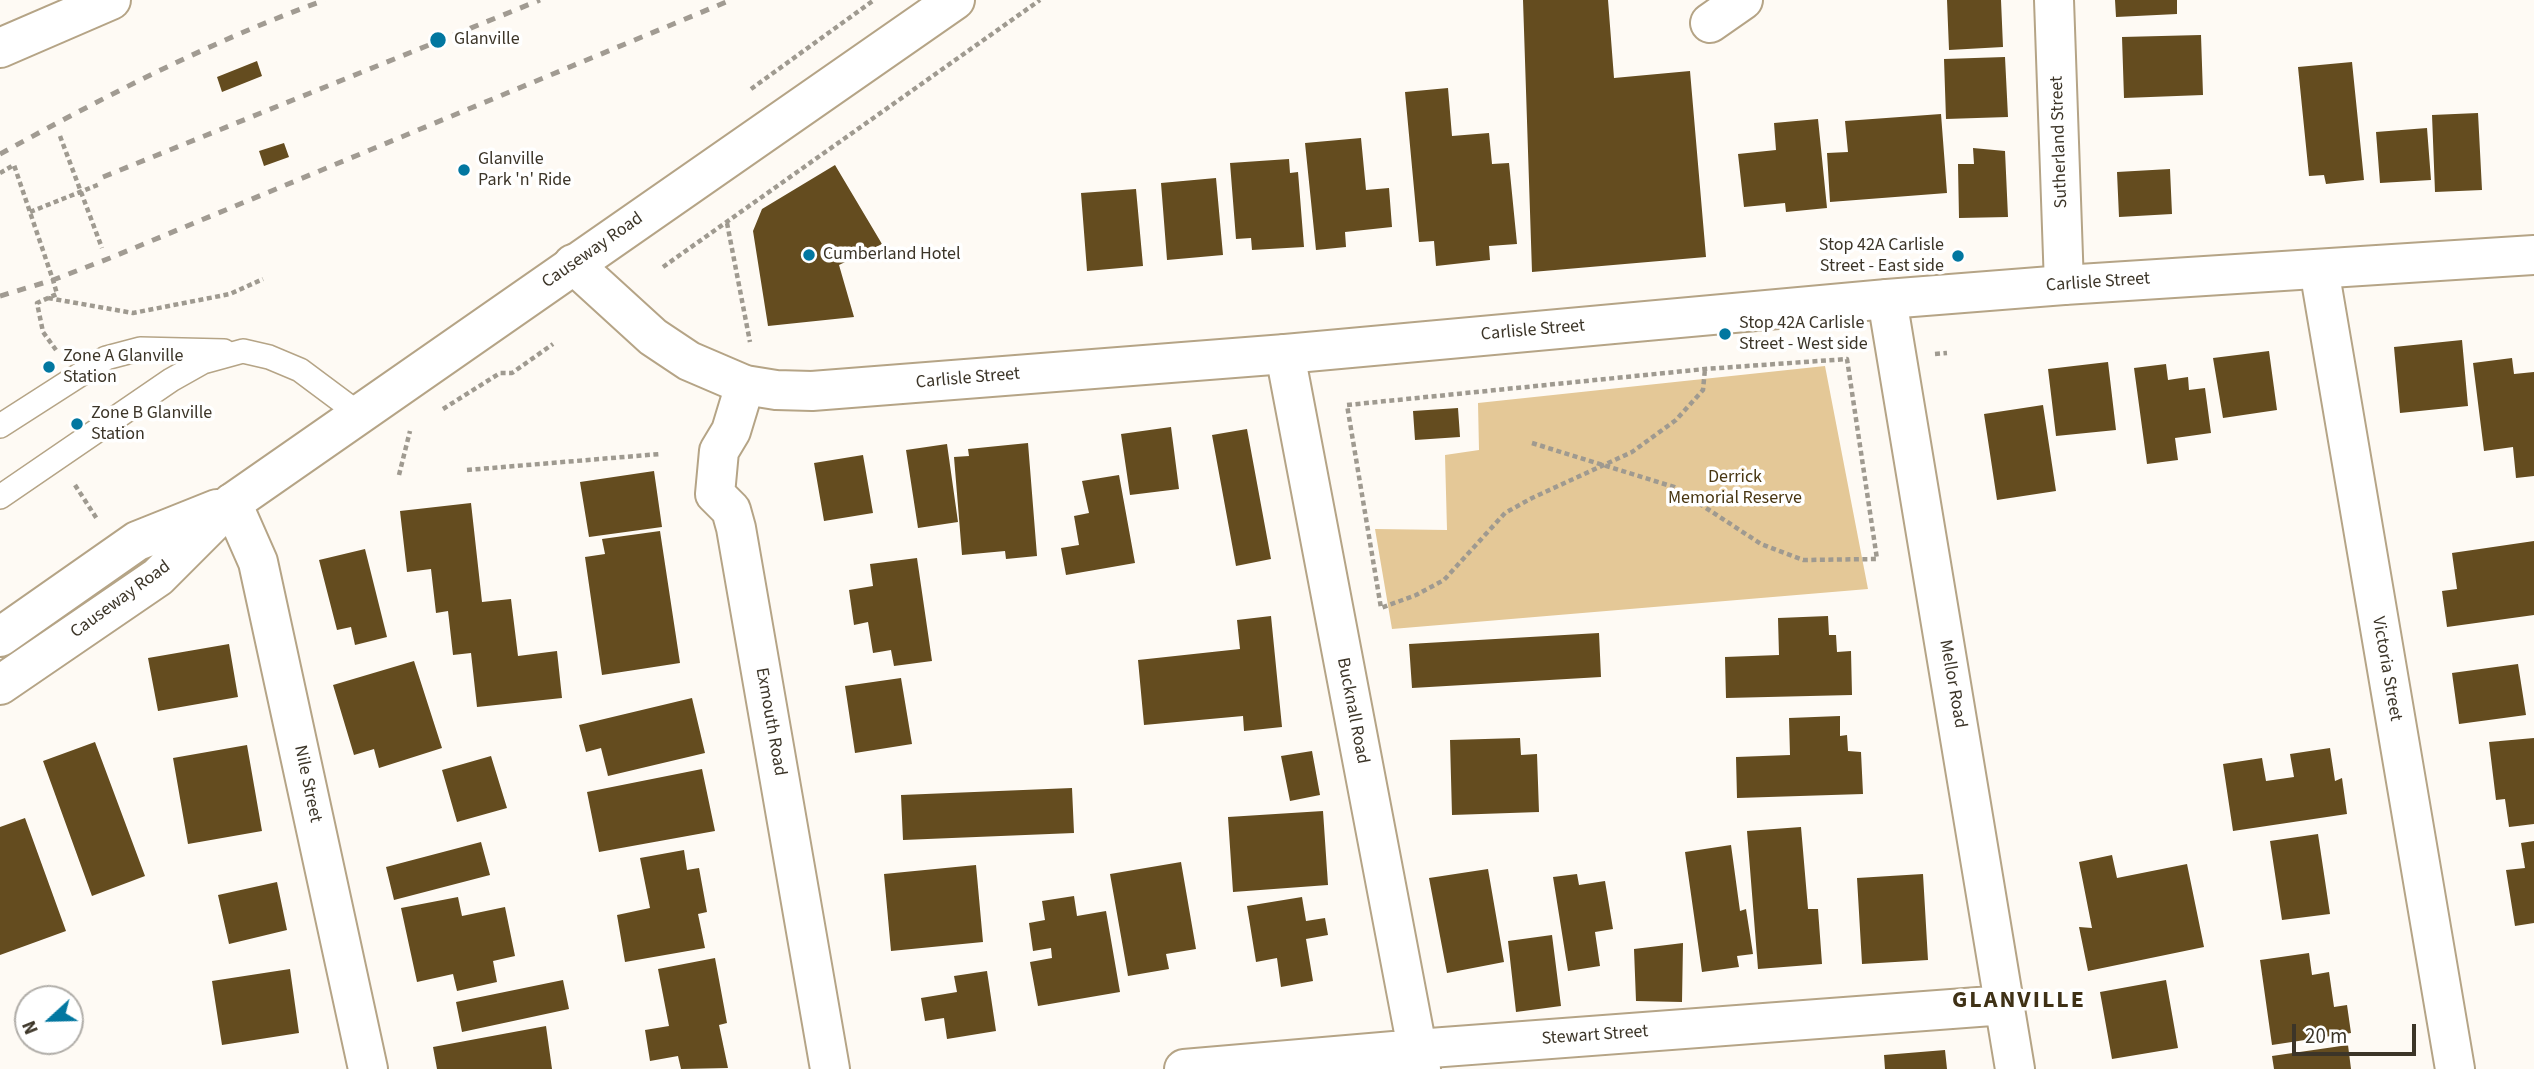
<!DOCTYPE html>
<style>
body{margin:0}
#map{position:relative;width:2534px;height:1069px;overflow:hidden;background:#fefaf4;font-family:"Source Sans 3",sans-serif}
canvas{display:block}
.north{position:absolute;left:14px;top:985px;width:70px;height:70px;box-sizing:border-box;background:#fff;border:2px solid #b1aea9;border-radius:50%;rotate:248deg;font-size:19px;font-weight:700;line-height:28px;text-align:center;color:#3c3528}
.north::after{content:'';display:block;margin:auto;width:24px;height:32px;background:#0277a0;clip-path:polygon(50% 0,100% 100%,50% 72%,0 100%)}
.scale{position:absolute;left:2292px;top:1024px;width:124px;height:32px;box-sizing:border-box;border:4px solid #3c3528;border-top:0;padding-left:9px;font-size:21px;line-height:24px;white-space:nowrap;color:#3c3528;-webkit-text-stroke:5px #fff;paint-order:stroke}
</style>
<div id="map">
<canvas width="2534" height="1069"></canvas>
<div class="north">N</div>
<div class="scale">20 m</div>
</div>
<script>
const c = document.querySelector('canvas').getContext('2d');
c.lineJoin = 'round';
function paint(path, color) { c.fillStyle = color; c.fill(path, 'evenodd'); }
function trace(path, color, width, dash) { c.strokeStyle = color; c.lineWidth = width; c.lineCap = dash ? 'butt' : 'round'; c.setLineDash(dash || []); c.stroke(path); }
function label(font, color, halo, rows, align = 'center') {
  c.font = font + ' "Source Sans 3",sans-serif'; c.lineWidth = 7; c.setLineDash([]); c.textBaseline = 'middle'; c.strokeStyle = halo; c.fillStyle = color; for (const [text, x, y, turn = 0] of rows) {
    c.save(); c.translate(x, y); c.rotate((+turn || 0) * Math.PI / 180); c.textAlign = isNaN(turn) ? turn : align; if (halo) c.strokeText(text, 0, 0); c.fillText(text, 0, 0); c.restore();
  }
}
const green = new Path2D(`
 M1825,366L1868,589L1392,629L1375,529L1447,530L1445,455L1479,450L1478,403Z`);
const building = new Path2D(`
 M1523,0H1608L1614,78L1690,71L1706,257L1532,272Z
 M1947,0H2001L2003,47L1949,50Z
 M2115,0H2177V14L2116,17Z
 M2201,35L2203,95L2124,98L2122,37Z
 M2005,57L2008,117L1946,119L1944,59Z
 M257,61L262,76L222,92L217,77Z
 M2352,62L2364,180L2326,184L2324,175L2309,176L2298,67Z
 M1448,88L1452,136L1489,133L1492,164L1509,163L1517,244L1489,246L1490,260L1436,266L1434,241L1419,242L1405,92Z
 M2478,113L2482,190L2435,192L2432,115Z
 M1941,114L1947,193L1830,202L1827,153L1848,152L1845,121Z
 M1818,119L1827,208L1786,212L1785,203L1744,207L1738,154L1776,150L1774,123Z
 M2427,128L2431,180L2380,183L2376,132Z
 M1361,138L1366,190L1389,188L1392,227L1345,232L1346,247L1316,250L1305,143Z
 M284,143L289,157L264,166L259,151Z
 M1973,148L2005,151L2008,217L1959,218L1958,164H1974Z
 M1289,159L1290,173L1298,172L1304,247L1252,250L1251,238L1236,239L1230,163Z
 M835,165L882,244L839,265L854,317L768,326L753,231L762,209Z
 M2170,169L2172,214L2119,217L2117,172Z
 M1216,178L1223,255L1167,260L1161,183Z
 M1136,189L1143,266L1087,271L1081,193Z
 M2462,340L2468,406L2400,413L2394,347Z
 M2269,351L2277,410L2223,418L2213,358Z
 M2512,358L2514,374L2534,372V476L2516,478L2513,447L2484,451L2473,363Z
 M2108,362L2116,430L2056,436L2048,369Z
 M2166,364L2168,380L2188,377L2189,390L2205,388L2211,433L2175,438L2178,460L2147,464L2134,368Z
 M2043,405L2056,491L1997,500L1984,414Z
 M1458,408L1460,437L1415,440L1413,411Z
 M1171,427L1179,489L1130,495L1121,434Z
 M1247,429L1271,559L1236,566L1212,435Z
 M1028,443L1037,556L1006,559L1005,551L962,555L954,457L969,456L968,449Z
 M947,444L958,522L918,528L906,450Z
 M863,455L873,513L824,521L814,463Z
 M654,471L662,527L589,537L580,482Z
 M1119,475L1135,563L1066,575L1061,548L1079,545L1074,516L1089,513L1082,481Z
 M471,503L482,602L511,599L518,656L557,651L562,698L477,707L471,653L453,655L448,611L436,613L431,569L407,572L400,511Z
 M660,531L680,663L602,675L585,557L605,554L602,539Z
 M2534,541V615L2447,627L2442,591L2457,589L2452,553Z
 M365,549L387,637L355,645L351,627L337,630L319,560Z
 M917,558L932,661L894,666L891,650L873,653L868,622L854,625L849,590L873,586L870,564Z
 M1271,616L1282,727L1244,731L1243,716L1144,725L1138,660L1240,649L1237,620Z
 M1828,616L1829,635H1836L1837,652L1851,651L1852,695L1726,698L1725,657L1779,655L1778,618Z
 M1599,633L1601,677L1412,688L1409,644Z
 M229,644L238,697L158,711L148,658Z
 M414,661L442,748L379,768L374,749L354,755L333,685Z
 M2518,664L2526,715L2459,724L2452,673Z
 M901,678L912,744L855,753L845,686Z
 M692,698L705,753L608,776L601,748L586,752L579,725Z
 M1840,716V736L1847,735L1848,751L1861,752L1863,794L1737,798L1736,757L1790,755L1789,718Z
 M1520,738L1521,755L1537,754L1539,812L1452,815L1450,740Z
 M2534,738V824L2509,827L2505,799L2496,800L2489,742Z
 M95,742L145,876L92,896L43,761Z
 M247,745L262,831L188,844L173,758Z
 M2330,748L2335,781L2342,778L2347,814L2233,831L2223,764L2262,758L2266,781L2294,777L2290,754Z
 M1312,751L1320,795L1290,801L1281,756Z
 M491,756L507,808L457,822L442,770Z
 M702,769L715,831L599,852L587,792Z
 M1072,788L1074,833L903,840L901,795Z
 M1323,811L1328,885L1233,892L1228,817Z
 M25,818L66,931L0,955V827Z
 M1801,827L1808,909H1818L1822,964L1758,969L1747,831Z
 M2318,834L2330,914L2282,920L2270,841Z
 M2534,841V923L2515,926L2506,870L2525,868L2521,843Z
 M481,842L490,875L394,900L386,867Z
 M1731,845L1740,911L1746,909L1753,954L1737,956L1739,967L1702,972L1685,852Z
 M684,850L687,870L699,868L707,912L698,914L705,948L625,962L617,915L650,908L640,858Z
 M2112,855L2117,878L2187,864L2204,947L2088,971L2079,927L2092,928L2079,862Z
 M1181,862L1196,949L1166,954L1169,969L1128,976L1110,874Z
 M976,865L983,942L891,951L884,874Z
 M1488,869L1504,962L1447,973L1429,878Z
 M1577,874L1579,885L1605,881L1613,929L1595,932L1600,966L1568,971L1553,877Z
 M1923,874L1928,960L1862,964L1857,878Z
 M277,882L287,930L229,944L218,895Z
 M1074,896L1077,916L1106,911L1120,992L1038,1006L1030,962L1052,958L1051,948L1033,951L1029,923L1045,920L1042,901Z
 M458,897L462,916L505,907L515,956L493,961L497,982L457,991L453,974L417,982L401,908Z
 M1302,897L1306,921L1325,918L1328,935L1306,939L1313,981L1281,987L1277,958L1256,962L1247,906Z
 M1552,935L1561,1006L1516,1012L1508,941Z
 M1683,943L1682,1002L1636,1001L1634,949Z
 M2309,953L2312,975L2329,972L2334,1007L2347,1005L2351,1033L2272,1045L2260,960Z
 M715,958L727,1023L719,1025L728,1068L681,1069L678,1056L650,1061L645,1030L669,1026L658,969Z
 M290,969L299,1033L222,1045L212,981Z
 M987,971L996,1031L947,1039L944,1018L925,1021L921,998L957,992L954,976Z
 M563,980L569,1009L462,1032L456,1002Z
 M2166,980L2178,1048L2112,1059L2100,992Z
 M546,1026L552,1069H437L433,1047Z
 M2348,1045L2351,1069H2274L2272,1056Z
 M1945,1050L1947,1069H1885L1884,1055Z`);
const path = new Path2D(`
 M751,89L874,0
 M60,136L102,248
 M0,173L14,165L53,280L57,294L37,303L43,332L56,350
 M30,212L100,184
 M727,223L750,342
 M663,267L1040,0
 M48,298L133,313L230,294L263,279
 M1935,354L1947,353
 M443,409L500,373H512L553,344
 M1532,443L1674,487L1761,544L1803,560L1877,559L1847,359L1705,369L1347,405L1381,608L1416,595L1444,580L1505,513L1532,498L1632,452L1676,420L1703,390L1705,369
 M467,470L660,454
 M399,475L410,431
 M75,485L97,519`);
const service = new Path2D(`
 M0,426L106,358L140,349L224,351
 M0,497L171,380L203,362L243,351L269,357L300,370L359,414`);
const minor = new Path2D(`
 M2054,0L2064,285
 M1710,23L1743,0
 M0,48L111,0
 M2319,269L2455,1069
 M1887,299L2015,1069
 M1285,354L1421,1069
 M745,385L731,431L719,451L715,494L731,510L736,528L830,1069
 M232,503L258,562L368,1069
 M1184,1069L1417,1049L2005,1005`);
const tertiary = new Path2D(`
 M573,264L653,337L689,361L745,385L776,390L812,391L1285,354L1887,299L2064,285L2534,255`);
const secondary = new Path2D(`
 M0,637L137,541L217,509
 M0,685L158,577L232,503L955,0`);
const rail = new Path2D(`
 M0,154C104,97 213,40 325,0
 M103,177L540,0
 M0,296L53,280L110,258L731,0`);
const markers = [
 [438,40,9,"#0277a0"],
 [464,170,7,"#0277a0"],
 [809,255,7,"#0277a0"],
 [1958,256,7,"#0277a0"],
 [1725,334,7,"#0277a0"],
 [49,367,7,"#0277a0"],
 [77,424,7,"#0277a0"]
];
const poiNames = [
 ["Glanville",454,40],
 ["Glanville",478,160],
 ["Park 'n' Ride",478,181],
 ["Stop 42A Carlisle",1944,246,"right"],
 ["Street - East side",1944,267,"right"],
 ["Cumberland Hotel",823,255],
 ["Stop 42A Carlisle",1739,324],
 ["Street - West side",1739,345],
 ["Zone A Glanville",63,357],
 ["Station",63,378],
 ["Zone B Glanville",91,414],
 ["Station",91,435]
];
const streetNames = [
 ["Sutherland Street",2060,142,-92],
 ["Causeway Road",593,251,-35],
 ["Carlisle Street",2098,283,-4],
 ["Carlisle Street",1533,331,-5],
 ["Carlisle Street",968,379,-5],
 ["Causeway Road",121,600,-36],
 ["Victoria Street",2386,669,80],
 ["Mellor Road",1952,684,80],
 ["Bucknall Road",1352,711,79],
 ["Exmouth Road",770,722,80],
 ["Nile Street",307,784,78],
 ["Stewart Street",1595,1036,-4]
];
const parkNames = [
 ["Derrick",1735,478],
 ["Memorial Reserve",1735,499]
];
const districtNames = [
 ["GLANVILLE",2019,1002]
];
paint(green, '#e4c897');
paint(building, '#644c1f');
trace(service, '#b5a486', 26);
trace(minor, '#b5a486', 42);
trace(tertiary, '#b5a486', 42);
trace(secondary, '#b5a486', 42);
trace(path, '#9f9a90', 4.5, [5, 3.5]);
trace(service, '#fff', 23);
trace(minor, '#fff', 38);
trace(tertiary, '#fff', 38);
trace(secondary, '#fff', 38);
trace(rail, '#a19b92', 5, [9, 9]);
for (const [x, y, r, color] of markers) { const dot = new Path2D(); dot.arc(x, y, r, 0, 2 * Math.PI); c.fillStyle = color; c.fill(dot); trace(dot, '#fff', 2.5); }
label('18px', '#3c3528', '#fff', poiNames, 'left');
label('18px', '#3c3528', '#fff', streetNames);
label('18px', '#483611', '#fff', parkNames);
c.letterSpacing = '2px';
label('bold 24px', '#3f3116', '#fff', districtNames);
c.letterSpacing = '0px';
</script>
